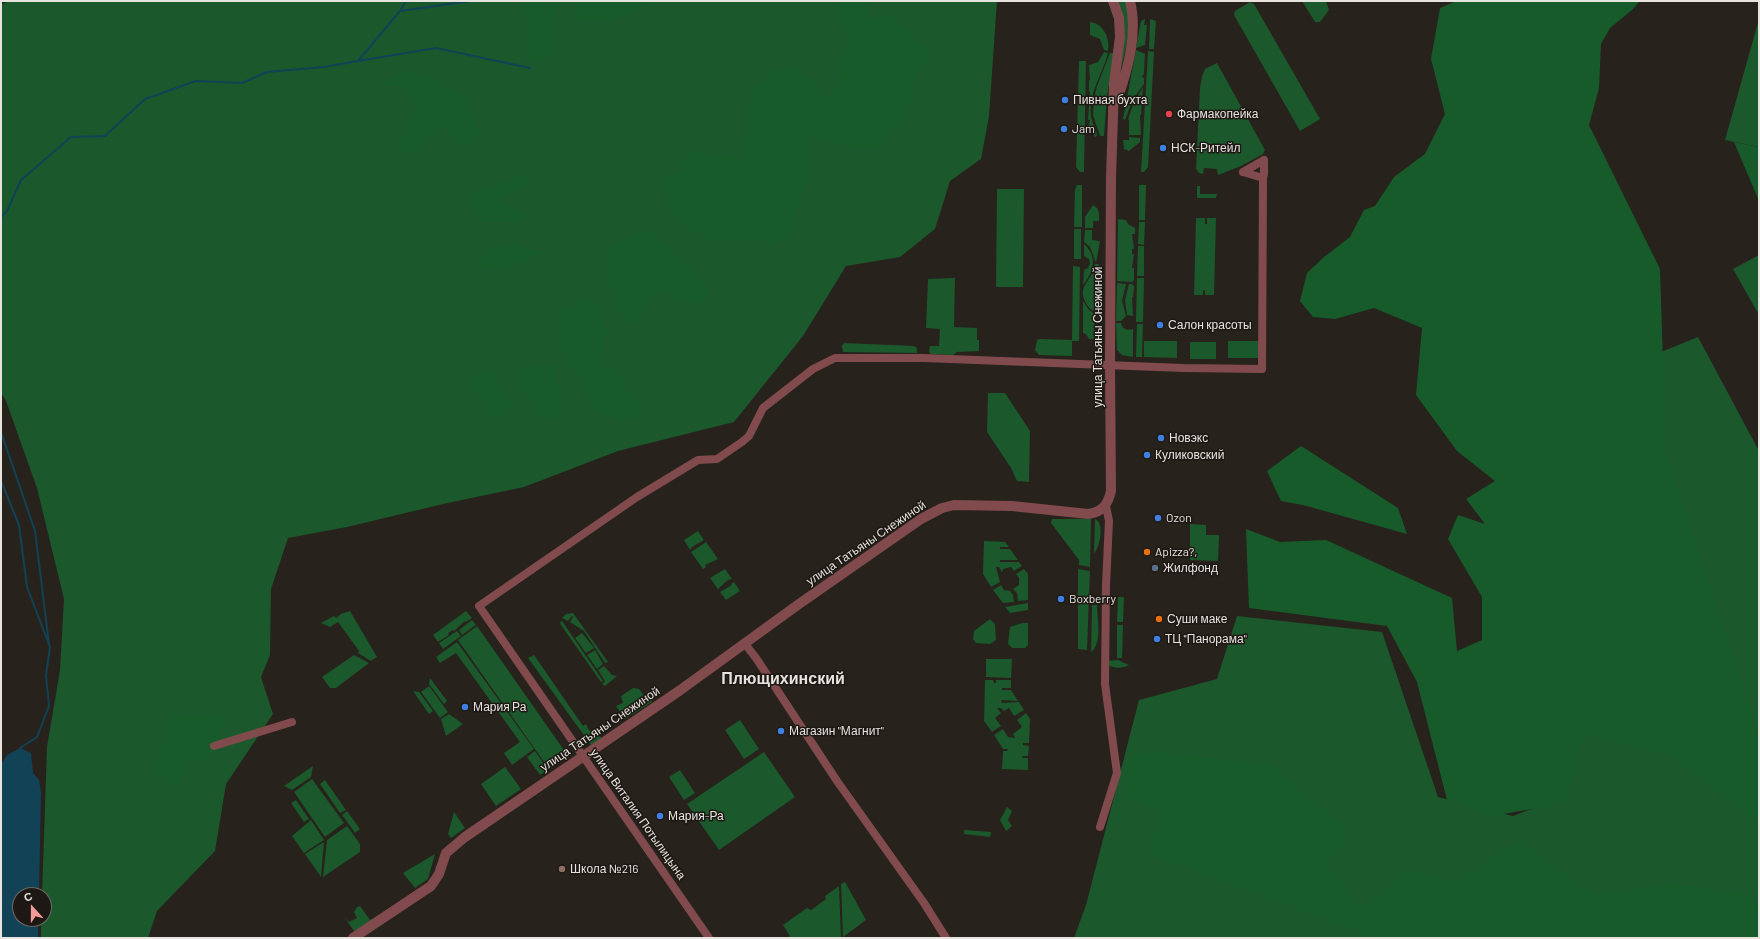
<!DOCTYPE html>
<meta charset="utf-8">
<style>
body{margin:0}
#map{position:relative;width:1760px;height:939px;overflow:hidden;background:#27221c;font-family:Barlow,sans-serif}
canvas{display:block}
.frame{position:absolute;inset:0;border:2px solid #e7e3df;pointer-events:none}
.north{position:absolute;left:12px;top:887px;width:40px;height:40px;box-sizing:border-box;background:#1d1813;border:1px solid #6e6965;border-radius:50%;rotate:339deg;font-size:11px;font-weight:700;line-height:16px;text-align:center;color:#e7e3df}
.north::after{content:'';display:block;margin:auto;width:14px;height:18px;background:#f59b97;clip-path:polygon(50% 0,100% 100%,50% 72%,0 100%)}
</style>
<div id="map">
<canvas width="1760" height="939"></canvas>
<div class="frame"></div>
<div class="north">С</div>
</div>
<script>
const c = document.querySelector('canvas').getContext('2d');
c.lineJoin = 'round';
function paint(path, color) { c.fillStyle = color; c.fill(path, 'evenodd'); }
function trace(path, color, width, dash) { c.strokeStyle = color; c.lineWidth = width; c.lineCap = dash ? 'butt' : 'round'; c.setLineDash(dash || []); c.stroke(path); }
function label(font, color, halo, rows, align = 'center') {
  c.font = font + ' Barlow,sans-serif'; c.lineWidth = 3; c.setLineDash([]); c.textBaseline = 'middle'; c.strokeStyle = halo; c.fillStyle = color; for (const [text, x, y, turn = 0] of rows) {
    c.save(); c.translate(x, y); c.rotate((+turn || 0) * Math.PI / 180); c.textAlign = isNaN(turn) ? turn : align; if (halo) c.strokeText(text, 0, 0); c.fillText(text, 0, 0); c.restore();
  }
}
const green = new Path2D(`
 M8,1H997L989,116L981,159L950,181L935,229L900,257L846,266L803,336L734,422L618,451L524,487L443,504L347,527L288,538L271,589L270,655L261,677L273,714L226,784L215,851L157,911L148,938H41V919H44V895H42L47,747L60,670L64,599L37,488L6,401L1,393V5Z
 M1117,1H1125C1133,31 1125,50 1119,78Z
 M1302,1H1326L1329,10L1320,22H1315Z
 M1250,2L1254,4L1320,119L1300,131L1234,15L1235,11Z
 M1145,19L1144,25H1147L1145,45L1136,48L1141,21Z
 M1150,19L1156,21L1154,49H1149Z
 M1759,19V147L1725,140Z
 M1090,22C1104,24 1110,38 1108,51L1104,50L1100,39L1090,35Z
 M1136,50L1145,54L1144,73L1142,77L1144,78V84L1133,99L1125,120L1123,119Z
 M1148,51L1154,52L1148,167L1144,172H1141Z
 M1104,52L1108,53L1107,57C1101,76 1089,93 1091,115C1091,122 1097,129 1097,136L1095,137L1092,132L1088,130L1090,120H1088L1090,92L1089,91V80H1090L1089,65L1098,62Z
 M1110,53H1114L1107,96L1104,136H1100L1093,115L1094,98L1097,86Z
 M1079,61H1086L1084,172H1080L1076,167Z
 M1217,63L1265,150L1263,154L1241,166L1218,175L1217,169L1204,168L1203,174L1199,173L1196,169L1200,88L1202,77L1205,69Z
 M1143,87L1141,115H1140L1141,135H1129V120L1128,119L1134,102Z
 M1129,137L1140,138V142L1129,151L1124,149L1123,140H1129Z
 M1077,185H1082V227H1074L1075,190Z
 M1139,185H1146L1145,220H1139Z
 M1197,186H1200V194H1217L1216,198H1197Z
 M997,189H1024L1023,287H996Z
 M1093,205L1097,208L1099,213V221H1093V228H1085V217Z
 M1196,218H1205V224H1207V218H1216L1214,295H1205V290L1203,291V295H1194Z
 M1118,219L1126,220L1128,224L1135,228V234H1132L1134,249H1132V254H1134L1132,268H1134V280L1132,282L1117,281Z
 M1139,222H1145L1144,245L1138,244Z
 M1074,229H1081V259H1074Z
 M1085,230H1092V240L1100,241L1096,263L1090,247L1084,242Z
 M1084,244C1098,256 1094,272 1083,285L1084,270L1088,268L1090,264L1089,259L1084,256Z
 M1138,246H1144V276H1137Z
 M1759,255V315L1733,269Z
 M1095,264H1099L1095,292V312C1087,308 1080,296 1084,287C1088,279 1094,274 1095,264Z
 M1073,266L1080,267L1079,341H1072V356L1039,355L1035,350L1037,340L1040,339L1072,340Z
 M955,278L954,327L977,328V340H979V351L957,352L953,355L931,354L929,352L930,346H939L940,329L926,328L928,279Z
 M1137,278H1144L1143,322H1136Z
 M1117,283L1126,284L1122,301L1126,316L1121,321H1116Z
 M1129,284H1132L1134,286L1133,297H1132L1133,316L1127,315L1125,300Z
 M1083,301L1089,310L1095,314L1094,339H1089L1086,334L1083,333Z
 M1116,323H1121C1122,329 1127,331 1133,329V357L1122,355L1117,350Z
 M1137,324H1143L1142,357H1136Z
 M1698,337L1759,451V938H1074L1086,905L1139,700L1217,679L1237,616L1382,632L1438,797L1513,816L1556,799L1656,456L1644,359Z
 M1144,341H1177V358L1144,357Z
 M1228,341H1260V358H1228Z
 M1190,342H1216V359H1190Z
 M844,343L914,346L917,348V353L843,352L842,346Z
 M988,393H1005L1030,431L1029,482L1017,481L1011,468L987,432Z
 M1052,519H1091L1090,567L1079,565V560L1051,523Z
 M1095,519C1105,523 1100,546 1094,554Z
 M1190,524L1206,525V535H1219L1218,561L1190,560Z
 M698,531L704,540L692,547L690,550L684,540Z
 M984,541L1005,542L1009,547H1000V549H1010L1018,560H1000V562H1019L1022,566L1014,571L1011,567L1003,569L1002,572L999,567H996L1000,582L991,587L983,574Z
 M706,542L718,559L705,565L706,567L703,569L691,552Z
 M725,569L732,579L728,580L718,589L710,578Z
 M1024,569L1028,574V600L1018,601L1017,593L1013,589L1019,585V578L1016,574Z
 M1078,569L1090,571L1087,650L1078,649Z
 M734,582L740,591L726,600L720,592L732,585L731,584Z
 M1001,585L1004,590L1010,591L1013,595L1014,602L1003,603L993,590Z
 M1118,597H1124L1123,622H1117Z
 M1028,603V610L1010,613L1005,607Z
 M1092,605H1097C1097,618 1103,643 1091,652Z
 M350,611L377,657L371,661L358,653L359,651L338,622L330,627L321,623L334,616L336,618L341,614Z
 M466,611L472,618L466,622L465,621L454,631L453,630L448,633L449,635L438,642L433,635Z
 M573,613L608,662L605,663L584,631L570,622L573,617L572,616L568,621L562,618L566,614Z
 M990,619L995,624L996,640L990,644L976,643L973,639L974,631Z
 M472,620L476,625L462,635L459,630Z
 M562,621L603,681L601,682L561,625L560,622Z
 M1022,623H1028V645L1025,648H1012L1008,644L1010,627Z
 M1117,625H1123L1122,658H1117Z
 M477,626L566,753L565,757L549,769L458,640Z
 M457,631L461,636L443,649L439,643Z
 M582,633L594,648L586,653L575,638Z
 M457,642L534,749L512,765L504,753L520,742L456,653L440,663L436,657Z
 M595,650L603,664L597,669L587,655Z
 M354,655L369,663L336,688H330L322,677Z
 M534,655L583,726L586,724L588,729L602,738L591,745L528,658Z
 M986,659H1012L1011,678L986,677Z
 M1118,660L1129,665C1124,668 1114,669 1109,665L1108,661Z
 M604,666L612,675L617,676L605,686L602,684L605,681L598,670Z
 M430,678L447,701L444,704L429,684Z
 M985,680H993L994,683H996V680H1011V688H1002V690H1011L1018,701L1002,700L1001,703L1019,702L1024,710L1014,716L1009,708L1004,711L1001,708H997L1001,713L995,718L1001,726L992,732L984,721Z
 M429,686L448,712L440,718L421,692Z
 M633,688L639,689L648,701L651,700L652,702L625,719L616,706L623,703L621,696Z
 M413,691L419,692L433,711L429,714Z
 M1026,713L1030,719L1029,743H1023V745L1029,746L1028,756H1023L1022,758H1028V770L1002,769L1003,751H1007L1008,749H1003L994,735L1003,729L1008,737L1015,738L1013,734L1022,727L1017,720Z
 M449,714L463,724L446,736L441,719Z
 M740,720L759,749L744,759L725,730Z
 M535,751L548,770L540,775L527,757Z
 M764,752L795,797L719,850L687,804Z
 M313,766L311,777L292,790L284,786Z
 M505,767L521,789L496,806L481,784Z
 M680,770L695,793L684,800L669,777Z
 M312,779L344,823L325,837L294,792Z
 M325,780L346,810L340,813L320,784Z
 M296,800L309,819L304,822L291,803Z
 M1007,807L1012,811L1008,820L1012,826L1006,831L1000,820Z
 M347,811L360,829L355,833L342,815Z
 M454,812L465,828L451,838L448,834Z
 M311,820L324,840L304,853L292,836Z
 M347,826L360,844V852L323,877L327,840Z
 M964,830L991,832L990,837L964,834Z
 M324,842L321,877L305,854Z
 M435,854L428,879L415,888L403,873Z
 M845,882L866,920L843,937L841,884Z
 M839,886L841,938H788L790,936L783,925L807,908L811,910L826,899L825,896Z
 M360,906L370,920L372,919L374,921L354,931L344,917L349,922L357,918L354,912L357,907Z`);
const forest = new Path2D(`
 M523,1H558L556,2L550,60L529,59L528,28Z
 M577,1H656L615,19L576,20Z
 M837,1H870C868,8 866,15 872,20C878,19 884,14 890,14L928,51L930,55L929,58L919,65L913,91L901,123L878,147C851,149 840,146 816,137L812,138L810,143V170L787,238L771,244L749,239L714,241L690,229L671,216L665,186V175L678,171L688,153L695,151L732,158H737L742,156L749,121V97L752,89L780,68L792,69L819,83L825,97H830L837,81L841,57L849,44Z
 M1456,1H1640L1632,10L1610,28L1601,44L1599,88L1589,125L1660,269L1666,456L1736,662L1759,742V824L1674,758L1584,735L1565,803L1492,816L1447,800L1417,682L1387,626L1249,608L1246,529L1280,542L1326,540L1452,598L1457,651L1482,640V597L1448,539L1458,515L1485,524L1466,499L1495,481L1457,451L1416,395L1422,328L1374,308L1335,319L1313,317L1300,301L1307,273L1324,257L1350,237L1364,210L1375,206L1394,177L1425,154L1445,114L1431,59L1440,8Z
 M406,70L428,75L467,98L481,137L466,147L443,125L415,153L396,148L415,109L407,86L382,85Z
 M1734,142L1759,147V201Z
 M526,174L529,185L498,201L527,216L520,223L478,221L472,195Z
 M645,228L706,280L710,298L693,304L658,291L631,328L612,303L609,248Z
 M514,244L544,253L499,271L477,264L485,249Z
 M595,299L606,329L601,363L617,373L644,413L627,422L598,411L558,346L557,309Z
 M555,362L561,417L542,420L512,371Z
 M488,368L513,408L494,420L470,381Z
 M1301,446L1398,508L1407,534L1303,505L1281,501L1267,471Z
 M171,715L223,716L216,751L205,761H184L179,791L154,774Z
 M1152,752L1268,764L1348,829L1340,851L1325,865L1362,908L1409,870L1451,882L1520,841L1597,895L1674,884L1753,895L1759,917V938H1376L1153,855L1157,811L1124,799L1130,756Z`);
const water = new Path2D(`
 M20,748L31,753L33,773L39,780L41,792L39,895H20V919H38V938H1V764L7,755Z`);
const stream = new Path2D(`
 M400,11L470,1
 M358,61L436,48L530,68
 M1,217L7,211L21,180L71,137L105,136L145,99L196,81L242,83L267,72L324,67L358,61L400,11L406,1
 M1,432L35,531L49,644
 M1,481L19,525L27,587L50,647L46,675L49,706L37,737L20,748`);
const minor = new Path2D(`
 M1243,172L1264,160
 M1243,172L1263,178
 M745,644L756,658L837,781L924,903L946,938
 M214,746L292,722
 M1100,827L1117,773L1105,684L1106,585L1109,521L1106,506
 M709,938L479,606L637,497L698,460L717,459L742,442L749,436L763,408L813,369L835,358H924L1183,368L1262,369L1263,178L1264,174V160`);
const tertiary = new Path2D(`
 M1117,100C1128,69 1138,34 1130,1
 M353,938L431,886L439,874L446,853L465,837L679,691L799,604L921,519L942,508L954,505L1012,506L1088,514C1103,512 1108,504 1111,491L1110,365L1111,178L1114,83L1120,37L1119,18L1113,1`);
const markers = [
 [1065,100,4,"#3f7fe0"],
 [1169,114,4,"#e0444e"],
 [1064,129,4,"#3f7fe0"],
 [1163,148,4,"#3f7fe0"],
 [1160,325,4,"#3f7fe0"],
 [1161,438,4,"#3f7fe0"],
 [1147,455,4,"#3f7fe0"],
 [1158,518,4,"#3f7fe0"],
 [1147,552,4,"#e8710a"],
 [1155,568,4,"#5c6f8a"],
 [1061,599,4,"#3f7fe0"],
 [1159,619,4,"#e8710a"],
 [1157,639,4,"#3f7fe0"],
 [465,707,4,"#3f7fe0"],
 [781,731,4,"#3f7fe0"],
 [660,816,4,"#3f7fe0"],
 [562,869,4,"#8d6e63"]
];
const poiNames = [
 ["Пивная бухта",1073,100],
 ["Фармакопейка",1177,114],
 ["Jam",1072,129],
 ["НСК-Ритейл",1171,148],
 ["Салон красоты",1168,325],
 ["Новэкс",1169,438],
 ["Куликовский",1155,455],
 ["Ozon",1166,518],
 ["Apizza?,",1155,552],
 ["Жилфонд",1163,568],
 ["Boxberry",1069,599],
 ["Суши маке",1167,619],
 ["ТЦ \"Панорама\"",1165,639],
 ["Мария Ра",473,707],
 ["Магазин \"Магнит\"",789,731],
 ["Мария-Ра",668,816],
 ["Школа №216",570,869]
];
const streetNames = [
 ["улица Татьяны Снежиной",1098,337,-90],
 ["улица Татьяны Снежиной",866,543,-34],
 ["улица Татьяны Снежиной",600,729,-34],
 ["улица Виталия Потылицына",638,814,55]
];
const districtNames = [
 ["Плющихинский",783,679]
];
paint(green, '#1b582b');
paint(forest, '#185b2a');
paint(water, '#114256');
trace(stream, '#114256', 2);
trace(minor, '#814b4d', 8);
trace(tertiary, '#814b4d', 10);
for (const [x, y, r, color] of markers) { const dot = new Path2D(); dot.arc(x, y, r, 0, 2 * Math.PI); c.fillStyle = color; c.fill(dot); trace(dot, '#1d1813', 1.5); }
label('12px', '#e7e3df', '#1d1813', poiNames, 'left');
label('12px', '#e7e3df', '#1d1813', streetNames);
label('bold 16px', '#e7e3df', '#1d1813', districtNames);
</script>
